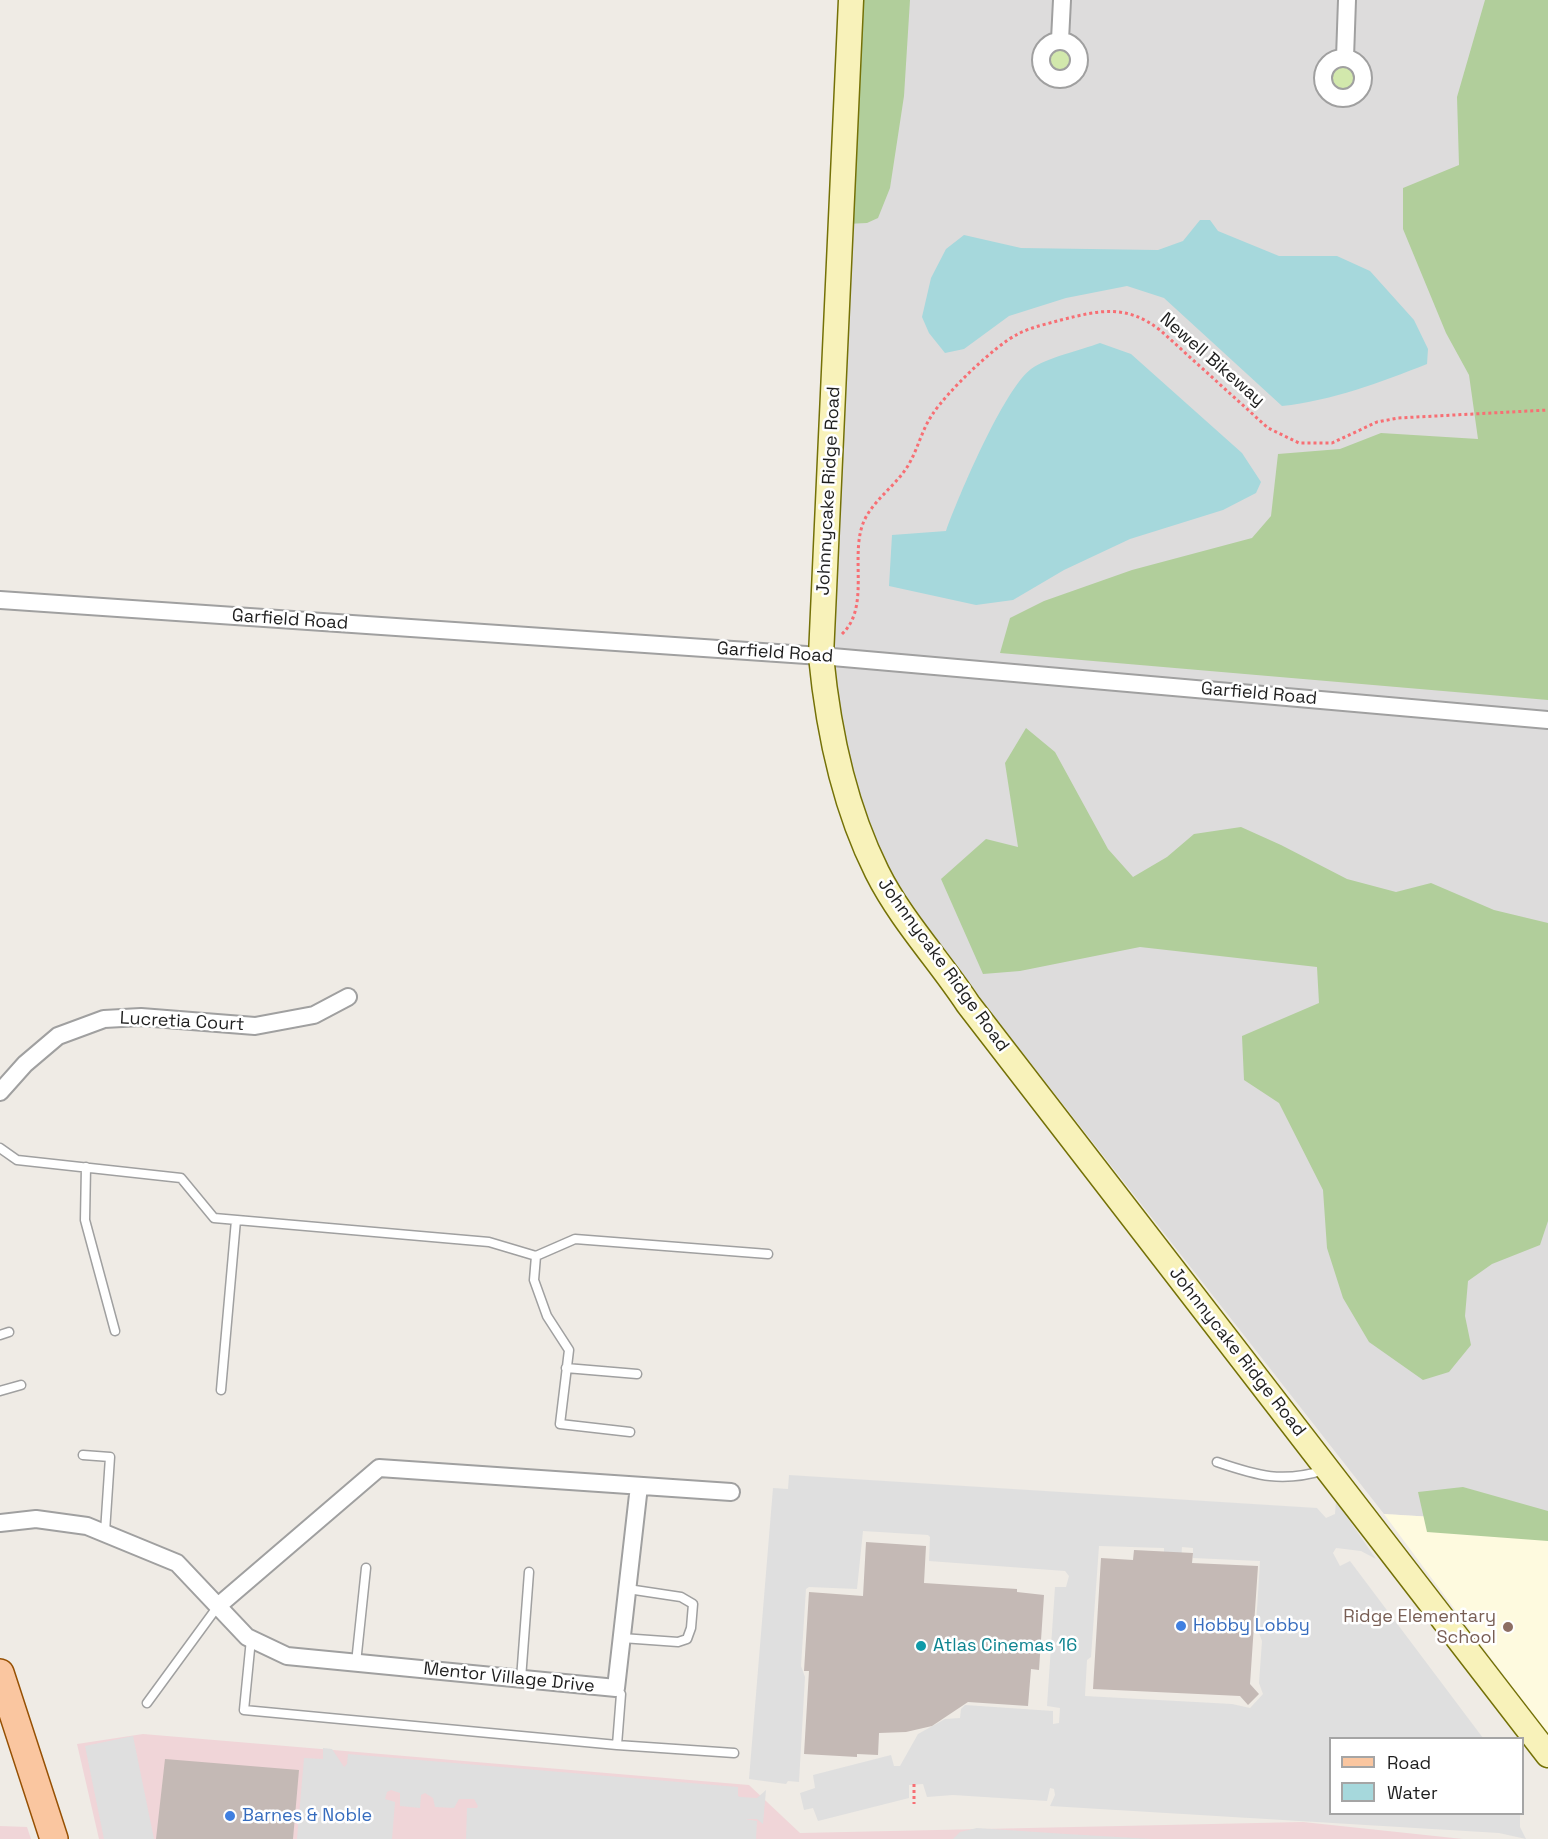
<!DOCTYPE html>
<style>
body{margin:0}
#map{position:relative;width:1548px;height:1839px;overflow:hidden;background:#efebe5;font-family:"Space Grotesk",sans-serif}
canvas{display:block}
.legend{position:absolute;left:1329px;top:1737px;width:195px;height:78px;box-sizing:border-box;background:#fff;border:2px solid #a5a5a5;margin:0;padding:8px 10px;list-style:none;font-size:18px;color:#1f1f1f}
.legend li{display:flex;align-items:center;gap:12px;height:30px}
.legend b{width:30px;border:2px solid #a5a5a5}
</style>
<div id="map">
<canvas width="1548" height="1839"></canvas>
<ul class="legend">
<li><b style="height:8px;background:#fac6a0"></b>Road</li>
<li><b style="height:16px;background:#a6d8dc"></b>Water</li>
</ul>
</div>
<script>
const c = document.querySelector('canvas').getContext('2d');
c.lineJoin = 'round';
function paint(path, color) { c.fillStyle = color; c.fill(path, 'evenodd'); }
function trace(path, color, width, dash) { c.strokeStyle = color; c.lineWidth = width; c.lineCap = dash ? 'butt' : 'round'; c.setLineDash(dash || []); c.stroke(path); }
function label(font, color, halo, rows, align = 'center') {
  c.font = font + ' "Space Grotesk",sans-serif'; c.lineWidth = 5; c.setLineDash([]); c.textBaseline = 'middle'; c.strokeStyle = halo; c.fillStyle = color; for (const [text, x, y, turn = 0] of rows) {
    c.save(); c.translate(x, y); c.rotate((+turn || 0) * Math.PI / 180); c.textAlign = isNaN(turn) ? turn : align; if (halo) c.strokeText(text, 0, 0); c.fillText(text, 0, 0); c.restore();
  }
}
const residential = new Path2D(`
 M851,0H1548V720L821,656Z
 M832,664L1548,727V1524L1384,1514L946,955L884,862L847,757Z`);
const commercial = new Path2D(`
 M143,1734L749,1785L800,1833L1303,1822L1463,1839H99L77,1744Z
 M0,1826L27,1827L31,1839H0Z`);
const education = new Path2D(`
 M1384,1514L1548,1524V1735L1545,1731Z`);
const grass = new Path2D(`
 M1048 60a11 11 0 1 1 22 0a11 11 0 1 1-22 0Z
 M1332 78a11 11 0 1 1 22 0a11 11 0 1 1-22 0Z`);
const forest = new Path2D(`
 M857,0H910L904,96L890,188L878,218L867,223L846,224Z
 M1485,0H1548V700L1000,653L1010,618L1044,601L1132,570L1252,538L1271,516L1278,454L1340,449L1381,433L1478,439L1469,375L1446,333L1403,229V188L1459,165L1457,97Z
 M1026,728L1055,752L1108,849L1133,877L1167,857L1194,834L1241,827L1281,845L1347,879L1396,892L1431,883L1494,910L1548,923V1221L1540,1245L1492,1264L1468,1281L1465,1316L1471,1345L1449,1372L1423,1380L1369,1342L1343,1298L1327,1248L1323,1190L1279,1103L1244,1080L1242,1036L1319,1003L1317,967L1140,947L1020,971L983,974L941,879L986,839L1018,847L1005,763Z
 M1463,1487L1548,1511V1541L1427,1532L1418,1492Z`);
const parking = new Path2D(`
 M789,1475L1317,1508L1326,1518L1335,1514L1336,1501L1376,1559L1361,1551L1336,1548L1333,1553L1340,1566L1350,1561L1483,1738H1330V1814H1520V1827L1526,1839L1499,1833L1050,1806L1055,1795L1054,1789L1050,1788L1047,1801L953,1795L927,1797L923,1784L909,1785V1798L818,1821L813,1808L804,1810L800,1793L815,1788L813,1775L891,1755L894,1766H900L918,1734L945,1719L960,1718L961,1709L965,1705L1053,1711V1724L1059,1723L1060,1708L1047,1706L1055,1587H1066L1069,1576L1065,1571L929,1561L930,1537L928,1535L863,1531L857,1589L809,1587L806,1589L801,1666L805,1677L799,1782L788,1781L786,1784L749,1779L773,1488L788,1489ZM1099,1546L1164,1548V1562H1181L1182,1547L1193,1548V1558L1260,1561L1256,1625L1262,1641L1259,1683L1263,1694L1250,1708L1232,1704L1085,1696L1087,1660L1091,1657Z
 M133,1736L154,1839H104L85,1746Z
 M323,1748L332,1749L344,1767L347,1764L348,1754L738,1787V1796L740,1797L757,1798L766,1790L763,1824L757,1819H745L757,1821L756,1839H466L467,1808H477L478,1806L474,1799H459L454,1808L435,1807L433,1798L425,1793L421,1795L420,1808L400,1806V1793L391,1790L387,1792L385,1799L395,1802L392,1839H297L304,1758L323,1759Z
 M977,1828L1066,1834L1152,1839H953L960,1832Z`);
const water = new Path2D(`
 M1200,220H1210L1218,231L1279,256H1337L1370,271L1414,320L1428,349L1427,364C1381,382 1331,401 1282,406L1164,298L1127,286L1066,298L1009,316L964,349L945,353L929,333L922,317L931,278L946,249L964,235L1021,248L1158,250L1183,241Z
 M1100,343L1131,354L1242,453L1261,482L1256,493L1223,510L1130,539L1064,570L1013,600L976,605L889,586L892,535L946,531C958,497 1004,389 1031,369C1046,358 1081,350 1100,343Z`);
const building = new Path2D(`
 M866,1542L926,1546L924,1583L1017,1589V1592L1044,1595L1039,1670L1031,1669L1028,1706L968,1702L932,1726L906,1732L879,1733L878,1755L857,1754V1757L804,1754L809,1671H804L809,1592L863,1596Z
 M1134,1550L1193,1553L1192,1563L1258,1566L1250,1684L1259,1694L1248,1705L1240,1696L1093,1689L1101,1558L1133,1560Z
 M165,1759L299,1770L293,1839H156Z`);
const path = new Path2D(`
 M842,634C871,607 849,555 864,521C874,499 897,485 909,464C918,448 922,430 932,415C947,392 994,346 1018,334C1031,327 1047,324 1061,320C1100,310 1126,304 1160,330L1268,428L1299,443H1332L1377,422L1398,418L1548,410
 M914,1784V1804`);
const service = new Path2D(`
 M0,1148L17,1160L181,1178L214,1218L489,1242L536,1256
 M86,1167L85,1220L115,1331
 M0,1335L9,1332
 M566,1368L637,1374
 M221,1390L236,1220
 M0,1391L21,1385
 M630,1432L560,1424L569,1350L547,1316L534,1280L536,1256L575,1239L768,1254
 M83,1455L110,1457L105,1532
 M1217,1462C1258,1476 1282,1483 1325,1470
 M622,1638L678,1642L687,1639L691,1628L693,1604L681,1597L628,1589
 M251,1639L244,1710L617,1745L621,1694L616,1688
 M356,1663L366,1568
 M521,1679L529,1572
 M147,1703L218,1606
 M617,1745L734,1753`);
const minor = new Path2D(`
 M1060,40L1062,0
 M1041 60a19 19 0 1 1 38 0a19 19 0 1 1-38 0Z
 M1345,58L1347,0
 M1323 78a20 20 0 1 1 40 0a20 20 0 1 1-40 0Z
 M0,600L821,656L1548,720
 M0,1092L25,1064L58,1036L104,1019L141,1017L255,1026L314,1015L348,997
 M0,1523L36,1519L87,1526L177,1563L247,1637L287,1656L616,1688L639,1486
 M218,1606L379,1468L731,1492`);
const secondary = new Path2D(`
 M851,0L821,656C828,729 844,806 877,872C901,920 939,960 968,1004L1548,1755`);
const primary = new Path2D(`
 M0,1673L54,1839`);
const markers = [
 [1181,1626,6,"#3f7fe0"],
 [1508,1627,6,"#8d6e63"],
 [921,1646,6,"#0f9aa8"],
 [230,1816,6,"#3f7fe0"]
];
const streetNames = [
 ["Newell Bikeway",1212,360,41],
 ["Johnnycake Ridge Road",829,491,-87],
 ["Garfield Road",290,620,4],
 ["Garfield Road",775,653,4],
 ["Garfield Road",1259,694,5],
 ["Johnnycake Ridge Road",943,965,54],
 ["Lucretia Court",182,1022,3],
 ["Johnnycake Ridge Road",1237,1352,52],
 ["Mentor Village Drive",509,1678,6]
];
const educationNames = [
 ["Ridge Elementary",1496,1617],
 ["School",1496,1638]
];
const shopNames = [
 ["Hobby Lobby",1193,1626],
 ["Barnes & Noble",242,1816]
];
const cultureNames = [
 ["Atlas Cinemas 16",933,1646]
];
paint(residential, '#dddcdc');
paint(commercial, '#f0d5d8');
paint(education, '#fefadf');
paint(grass, '#d2e8ac');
paint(forest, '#b1ce9b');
paint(parking, '#dfdfdf');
paint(water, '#a6d8dc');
paint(building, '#c4b9b5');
trace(service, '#a0a0a0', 11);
trace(minor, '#a0a0a0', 20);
trace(secondary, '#747107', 27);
trace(primary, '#965003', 30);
trace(path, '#f76f74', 3, [3, 3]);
trace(service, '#fff', 8);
trace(minor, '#fff', 16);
trace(secondary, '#f8f2ba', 24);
trace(primary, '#fac6a0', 27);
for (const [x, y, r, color] of markers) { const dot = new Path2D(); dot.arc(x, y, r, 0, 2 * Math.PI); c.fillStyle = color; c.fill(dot); trace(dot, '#fff', 2); }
label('18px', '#1f1f1f', '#fff', streetNames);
label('18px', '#785e54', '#fff', educationNames, 'right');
label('18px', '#366cbe', '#fff', shopNames, 'left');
label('18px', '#0d838f', '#fff', cultureNames, 'left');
</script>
